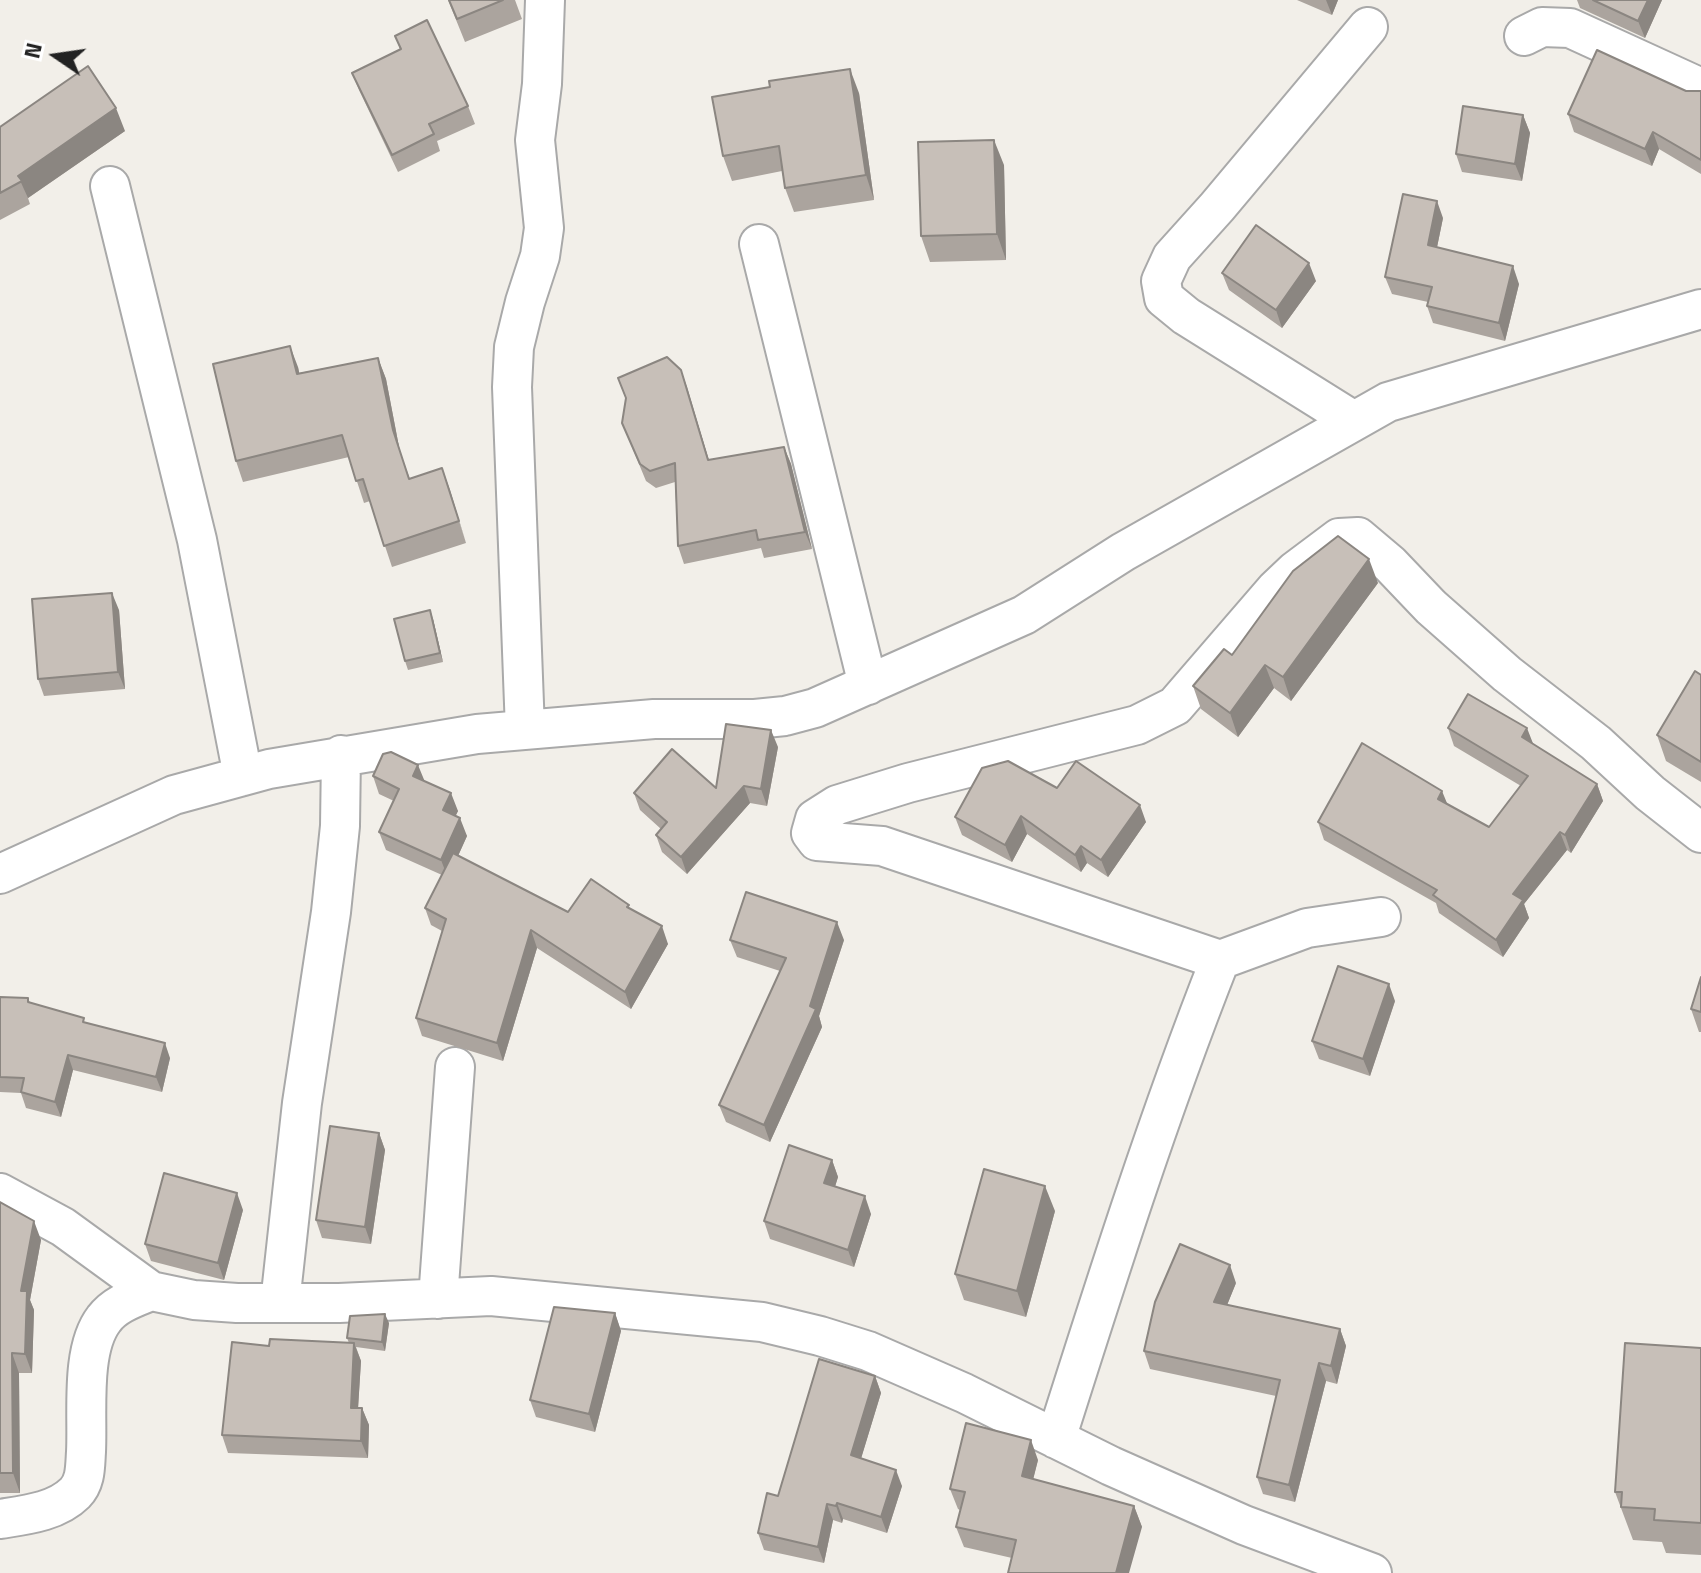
<!DOCTYPE html>
<style>
body{margin:0}
#map{position:relative;width:1701px;height:1573px;overflow:hidden;background:#f2efe9;font-family:"Titillium Web",sans-serif}
canvas{display:block}
.north{position:absolute;left:16px;top:16px;width:80px;height:80px;-webkit-text-stroke:6px #fff;paint-order:stroke;rotate:283deg;font-size:22px;font-weight:700;line-height:32px;text-align:center;color:#222}
.north::after{content:'';display:block;margin:auto;width:28px;height:36px;background:#222;clip-path:polygon(50% 0,100% 100%,50% 72%,0 100%)}
</style>
<div id="map">
<canvas width="1701" height="1573"></canvas>
<div class="north">N</div>
</div>
<script>
const c = document.querySelector('canvas').getContext('2d');
c.lineJoin = 'round';
function trace(path, color, width, dash) { c.strokeStyle = color; c.lineWidth = width; c.lineCap = dash ? 'butt' : 'round'; c.setLineDash(dash || []); c.stroke(path); }
function paint(path, color) { c.fillStyle = color; c.fill(path, 'evenodd'); }
const street = new Path2D(`
 M1524,36L1542,27L1570,28L1701,88
 M110,186L197,540L243,776
 M759,244L868,685
 M1354,421L1186,316L1164,298L1161,281L1172,257L1217,207L1368,27
 M525,730L512,387L514,347L525,302L540,256L544,228L535,140L542,84L545,0
 M0,874L174,795L269,769L477,734L654,719H755L785,716L815,708L1024,615L1123,552L1388,402L1701,309
 M1381,917L1307,928L1220,960L882,846L817,841L811,833L815,819L837,805L908,783L1137,725L1175,706L1276,589L1295,571L1339,538L1358,537L1390,564L1431,607L1507,674L1596,743L1650,793L1701,833
 M0,1193L63,1227L151,1291L194,1300L237,1303H339L491,1296L762,1322L820,1336L868,1351L964,1393L1111,1466L1244,1525L1372,1573
 M438,1299L455,1067
 M280,1303L302,1103L331,912L340,826L341,755
 M1056,1439C1107,1278 1158,1117 1220,960
 M0,1519C25,1515 56,1512 75,1493C86,1482 85,1466 86,1452C88,1414 80,1350 104,1319C115,1304 134,1298 151,1291`);
const wall = new Path2D(`
 M448,0H515L522,19L465,42Z
 M1297,0H1338L1332,15Z
 M1577,0H1662L1645,38L1580,8Z
 M395,36L468,106L475,124L437,141L440,151L398,172L359,90L352,73L400,49Z
 M1686,91H1701V174L1659,149L1652,166L1574,132L1568,114Z
 M859,93L874,200L794,212L785,188L782,171L732,181L723,156Z
 M1523,115L1530,133L1522,181L1462,172L1456,154Z
 M0,127L125,131L28,198L30,204L0,220Z
 M1004,165L1006,260L930,262L921,236Z
 M1443,218L1437,247L1519,284L1505,341L1433,323L1427,306L1428,302L1392,294L1385,277Z
 M1222,273L1316,281L1282,328L1229,290Z
 M378,358L386,379L400,452L410,479L442,468L466,543L392,567L370,501L364,503L349,457L243,482L236,461L298,367L299,373Z
 M681,370L709,460L784,447L791,464L812,549L764,558L761,548L684,564L678,546L675,482L656,488L646,481L622,423L626,399L618,378Z
 M1378,583L1291,701L1274,688L1238,737L1201,709L1193,686L1232,655Z
 M119,610L125,689L44,696L38,679Z
 M433,619L443,662L408,670L405,661Z
 M1701,675V782L1666,761L1657,735Z
 M1448,728L1533,744L1597,784L1603,801L1571,853L1567,850L1524,904L1529,918L1503,957L1439,913L1436,903L1324,840L1318,822L1447,804L1489,827L1521,786L1454,746Z
 M778,747L767,806L750,803L687,874L662,852L656,835L661,829L640,810L634,793L716,788Z
 M373,776L424,781L458,811L455,816L467,836L458,856L568,912L631,909L668,944L631,1009L537,948L503,1061L422,1036L416,1018L442,931L431,925L425,908L442,875L386,850L379,832L394,801L379,794Z
 M1057,788L1146,822L1108,877L1087,863L1081,872L1027,834L1012,862L962,835L955,817Z
 M730,940H844L819,1016L822,1027L770,1142L726,1122L719,1105L780,971L737,957Z
 M1701,977V1032H1699L1691,1009Z
 M0,997L28,998L30,1003L86,1023L170,1058L162,1092L73,1070L61,1117L26,1108L21,1093L0,1092Z
 M1395,1001L1370,1076L1319,1059L1312,1041Z
 M379,1133L385,1150L371,1244L322,1238L316,1220Z
 M832,1160L838,1177L835,1186L871,1214L854,1267L770,1239L764,1221Z
 M0,1202L41,1240L30,1300L34,1310L32,1373H19L20,1493H0Z
 M243,1210L224,1280L151,1261L145,1244Z
 M1055,1211L1026,1317L964,1300L955,1274Z
 M1236,1283L1227,1305L1340,1329L1346,1346L1337,1384L1326,1381L1295,1502L1263,1494L1257,1477L1276,1396L1150,1369L1144,1351Z
 M615,1313L621,1331L595,1432L536,1417L530,1400Z
 M389,1323L385,1351L356,1347L361,1361L358,1408H362L369,1425L368,1458L228,1453L222,1435L349,1343L347,1338Z
 M1701,1348V1555L1666,1553L1662,1542L1633,1540L1615,1492Z
 M875,1376L881,1393L861,1458L902,1486L887,1533L843,1519L842,1523L833,1520L824,1563L764,1550L758,1533L778,1496Z
 M1038,1460L1033,1479L1134,1506L1142,1527L1012,1558L964,1547L956,1527L960,1510L958,1509L950,1489Z`);
const shadedWall = new Path2D(`
 M1326,0H1338L1332,15Z
 M1648,0H1662L1645,38L1638,21Z
 M850,69L859,93L874,200L866,175Z
 M116,108L125,131L28,198L18,176Z
 M1523,115L1530,133L1522,181L1515,164Z
 M1653,132L1659,149L1652,166L1645,149Z
 M994,140L1004,165L1006,260L997,234Z
 M1437,201L1443,218L1434,262L1428,245Z
 M1309,263L1316,281L1282,328L1276,310Z
 M1513,266L1519,284L1505,341L1499,323Z
 M290,346L298,367L304,395L297,374Z
 M378,358L386,379L400,452L393,430Z
 M681,370L687,387L714,478L708,460Z
 M784,447L791,464L812,549L805,532Z
 M442,468L450,490L466,543L459,521Z
 M1369,559L1378,583L1291,701L1283,677Z
 M112,593L119,610L125,689L118,672Z
 M430,610L433,619L443,662L440,653Z
 M1265,665L1274,688L1238,737L1230,713Z
 M1527,728L1534,746L1522,737Z
 M771,730L778,747L767,806L761,789Z
 M418,765L425,782L413,776Z
 M1597,784L1603,801L1571,853L1565,835Z
 M744,786L750,803L687,874L681,857Z
 M1442,791L1449,808L1438,799Z
 M451,793L458,811L450,828L443,810Z
 M1140,805L1146,822L1108,877L1101,860Z
 M1021,816L1027,834L1012,862L1005,845Z
 M460,818L467,836L448,878L441,860Z
 M1560,832L1567,850L1524,904L1529,918L1503,957L1496,940L1513,894Z
 M1081,846L1087,863L1081,872L1075,855Z
 M837,922L844,940L819,1016L822,1027L770,1142L764,1125L810,1006Z
 M662,926L668,944L631,1009L625,992Z
 M531,930L537,948L503,1061L497,1043Z
 M1389,984L1395,1001L1370,1076L1363,1059Z
 M165,1043L170,1058L162,1092L156,1077Z
 M68,1055L73,1070L61,1117L55,1102Z
 M379,1133L385,1150L371,1244L365,1227Z
 M832,1160L838,1177L831,1200L824,1183Z
 M1045,1186L1055,1211L1026,1317L1017,1291Z
 M237,1193L243,1210L224,1280L218,1263Z
 M865,1196L871,1214L854,1267L848,1250Z
 M34,1221L41,1240L30,1300L34,1310L32,1373L25,1354L21,1291Z
 M1230,1265L1236,1283L1221,1320L1214,1302Z
 M615,1313L621,1331L595,1432L589,1414Z
 M385,1314L389,1323L385,1351L382,1342Z
 M1340,1329L1346,1346L1337,1384L1331,1366Z
 M354,1343L361,1361L357,1425L351,1408Z
 M12,1353L19,1373L20,1493L13,1473Z
 M1319,1363L1326,1381L1295,1502L1289,1485Z
 M875,1376L881,1393L857,1472L851,1455Z
 M362,1408L369,1425L368,1458L361,1441Z
 M1031,1440L1038,1460L1029,1496L1022,1476Z
 M896,1470L902,1486L887,1533L881,1517Z
 M837,1503L843,1519L842,1523L836,1506Z
 M827,1504L833,1520L824,1563L818,1547Z
 M1134,1506L1142,1527L1129,1573H1116Z`);
const building = new Path2D(`
 M449,0H503L457,19Z
 M1593,0H1648L1638,21Z
 M427,20L468,106L429,124L434,134L392,155L352,73L401,49L395,36Z
 M1597,50L1686,91H1701V160L1653,132L1645,149L1568,114Z
 M88,66L116,108L18,176L22,181L0,193V127Z
 M850,69L866,175L785,188L779,146L723,156L712,97L770,87L769,81Z
 M1463,106L1523,115L1515,164L1456,154Z
 M994,140L997,234L921,236L918,142Z
 M1403,194L1437,201L1428,245L1513,266L1499,323L1427,306L1432,287L1385,277Z
 M1256,225L1309,263L1276,310L1222,273Z
 M290,346L297,374L378,358L393,430L409,479L442,468L459,521L384,546L363,479L356,481L342,435L236,461L213,364Z
 M667,357L681,370L708,460L784,447L805,532L758,540L756,530L678,546L675,463L650,471L640,464L622,423L626,398L618,378Z
 M1338,536L1369,559L1283,677L1265,665L1230,713L1193,686L1224,649L1232,655L1293,571Z
 M112,593L118,672L38,679L32,599Z
 M430,610L440,653L405,661L394,619Z
 M1695,671L1701,675V762L1657,735Z
 M1468,694L1527,728L1522,737L1597,784L1565,835L1560,832L1513,894L1523,900L1496,940L1433,895L1437,890L1318,822L1362,743L1442,791L1438,799L1489,827L1528,776L1448,728Z
 M726,724L771,730L761,789L744,786L681,857L656,835L667,822L634,793L672,749L716,788Z
 M391,752L418,765L413,776L451,793L443,810L460,818L441,860L379,832L399,789L373,776L383,754Z
 M1008,761L1057,788L1076,761L1140,805L1101,860L1081,846L1075,855L1021,816L1005,845L955,817L982,768Z
 M453,853L568,912L591,879L629,905L627,907L662,926L625,992L531,930L497,1043L416,1018L446,919L425,908Z
 M746,892L837,922L810,1006L816,1009L764,1125L719,1105L786,958L730,940Z
 M1338,966L1389,984L1363,1059L1312,1041Z
 M1701,977V1012L1691,1009Z
 M0,997L28,998V1002L84,1018L83,1022L165,1043L156,1077L68,1055L55,1102L21,1092L24,1078L0,1077Z
 M330,1126L379,1133L365,1227L316,1220Z
 M789,1145L832,1160L824,1183L865,1196L848,1250L764,1221Z
 M984,1169L1045,1186L1017,1291L955,1274Z
 M164,1173L237,1193L218,1263L145,1244Z
 M0,1202L34,1221L21,1291H27L25,1354L12,1353L13,1473H0Z
 M1180,1244L1230,1265L1214,1302L1340,1329L1331,1366L1319,1363L1289,1485L1257,1477L1280,1380L1144,1351L1155,1302Z
 M554,1307L615,1313L589,1414L530,1400Z
 M385,1314L382,1342L347,1338L350,1316Z
 M270,1339L354,1343L351,1408H362L361,1441L222,1435L232,1342L269,1346Z
 M1625,1343L1701,1348V1523L1654,1520L1655,1509L1621,1507L1622,1492H1615Z
 M819,1359L875,1376L851,1455L896,1470L881,1517L837,1503L836,1506L827,1504L818,1547L758,1533L767,1493L778,1496Z
 M966,1423L1031,1440L1022,1476L1134,1506L1116,1573H1008L1016,1540L956,1527L965,1492L950,1489Z`);
trace(street, '#a9a9a9', 42);
trace(street, '#fff', 38);
paint(wall, '#aba49e');
paint(shadedWall, '#8b8681');
paint(building, '#c7bfb8');
trace(building, '#8b8681', 2);
</script>
